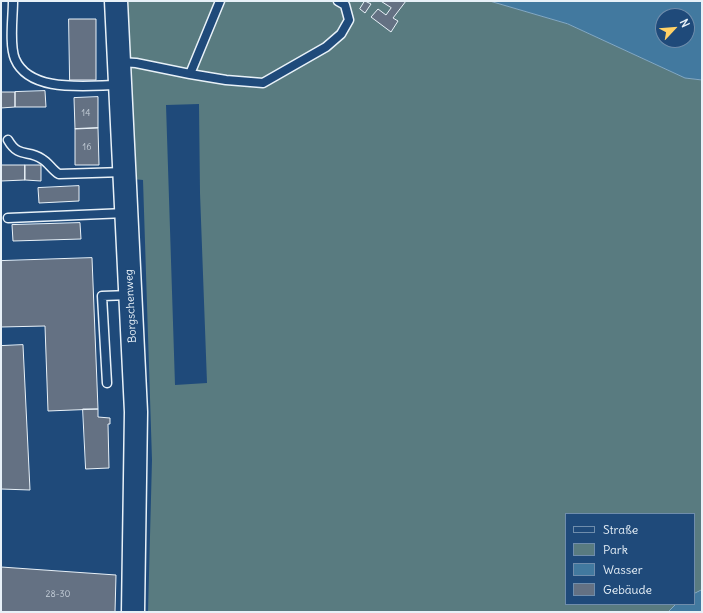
<!DOCTYPE html>
<meta charset="utf-8">
<style>
body{margin:0}
#map{position:relative;width:703px;height:613px;overflow:hidden;background:#1f4a7a;font-family:Delius,sans-serif}
canvas{display:block}
.frame{position:absolute;inset:0;border:2px solid #e8f1f8;pointer-events:none}
.legend{position:absolute;left:565px;top:513px;width:130px;height:92px;box-sizing:border-box;background:#1f4a7a;border:1px solid #6f8dac;margin:0;padding:5px 7px;list-style:none;font-size:12px;color:#e8f1f8}
.legend li{display:flex;align-items:center;gap:8px;height:20px}
.legend b{width:20px;border:1px solid #6f8dac}
.north{position:absolute;left:655px;top:8px;width:40px;height:40px;box-sizing:border-box;background:#1f4a7a;border:1px solid #6f8dac;border-radius:50%;rotate:64deg;font-size:11px;font-weight:700;line-height:16px;text-align:center;color:#e8f1f8}
.north::after{content:'';display:block;margin:auto;width:14px;height:18px;background:#ffd166;clip-path:polygon(50% 0,100% 100%,50% 72%,0 100%)}
</style>
<div id="map">
<canvas width="703" height="613"></canvas>
<div class="frame"></div>
<ul class="legend">
<li><b style="height:5px;background:#1f4a7a"></b>Straße</li>
<li><b style="height:11px;background:#597b80"></b>Park</li>
<li><b style="height:11px;background:#42799f"></b>Wasser</li>
<li><b style="height:11px;background:#647183"></b>Gebäude</li>
</ul>
<div class="north">N</div>
</div>
<script>
const c = document.querySelector('canvas').getContext('2d');
c.lineJoin = 'round';
function paint(path, color) { c.fillStyle = color; c.fill(path, 'evenodd'); }
function trace(path, color, width, dash) { c.strokeStyle = color; c.lineWidth = width; c.lineCap = dash ? 'butt' : 'round'; c.setLineDash(dash || []); c.stroke(path); }
function label(font, color, halo, rows, align = 'center') {
  c.font = font + ' Delius,sans-serif'; c.lineWidth = 3; c.setLineDash([]); c.textBaseline = 'middle'; c.strokeStyle = halo; c.fillStyle = color; for (const [text, x, y, turn = 0] of rows) {
    c.save(); c.translate(x, y); c.rotate((+turn || 0) * Math.PI / 180); c.textAlign = isNaN(turn) ? turn : align; if (halo) c.strokeText(text, 0, 0); c.fillText(text, 0, 0); c.restore();
  }
}
const green = new Path2D(`
 M124,1H490L568,24L685,78L702,80V590L694,594V514H566V604H676L668,612H148L152,460L143,180L133,179ZM199,104L200,193L207,383L175,385L166,105Z`);
const water = new Path2D(`
 M490,1H702V80L685,78L568,24ZM663,16H687V40H663Z
 M702,590V612H668L676,604H694V594Z`);
const building = new Path2D(`
 M365,1L371,4L365,13L360,9Z
 M381,1H406L393,18L398,21L391,32L371,17L378,9L386,15L391,8Z
 M69,19H96V80H70Z
 M45,91L46,107H15V92Z
 M1,92H15V107L1,108Z
 M98,97V128L75,129L74,98Z
 M98,128L99,165H75V129Z
 M1,165H25V180L1,181Z
 M25,165H41V181L25,180Z
 M79,186V201L39,203L38,188Z
 M80,223L81,239L13,241L12,225Z
 M92,258L98,409L48,411L45,326L1,327V261Z
 M23,345L30,490L1,489V346Z
 M83,409H98V417L110,418V424H108L109,468L86,469Z
 M1,567L116,575L115,612H1Z`);
const lane = new Path2D(`
 M13,1C13,17 9,45 15,59C30,94 88,85 119,85
 M220,1L190,74L226,80L263,83L326,47L341,34L349,20L345,5L338,1
 M120,62L136,63L190,74
 M8,140C19,159 28,149 42,159C49,163 52,170 59,174L124,172
 M8,218L126,213
 M107,383L102,296L130,295`);
const secondary = new Path2D(`
 M116,1L136,412L133,612`);
const numberNames = [
 ["14",86,113],
 ["16",87,147],
 ["28-30",58,594]
];
const streetNames = [
 ["Borgschenweg",131,306,-93]
];
paint(green, '#597b80');
paint(water, '#42799f');
trace(water, '#84a9c3', 1);
paint(building, '#647183');
trace(building, '#e8f1f8', 1);
trace(lane, '#e8f1f8', 11);
trace(secondary, '#e8f1f8', 25);
trace(lane, '#1f4a7a', 8);
trace(secondary, '#1f4a7a', 22);
label('9px', '#c7d1db', null, numberNames);
label('11px', '#e8f1f8', '#1f4a7a', streetNames);
</script>
